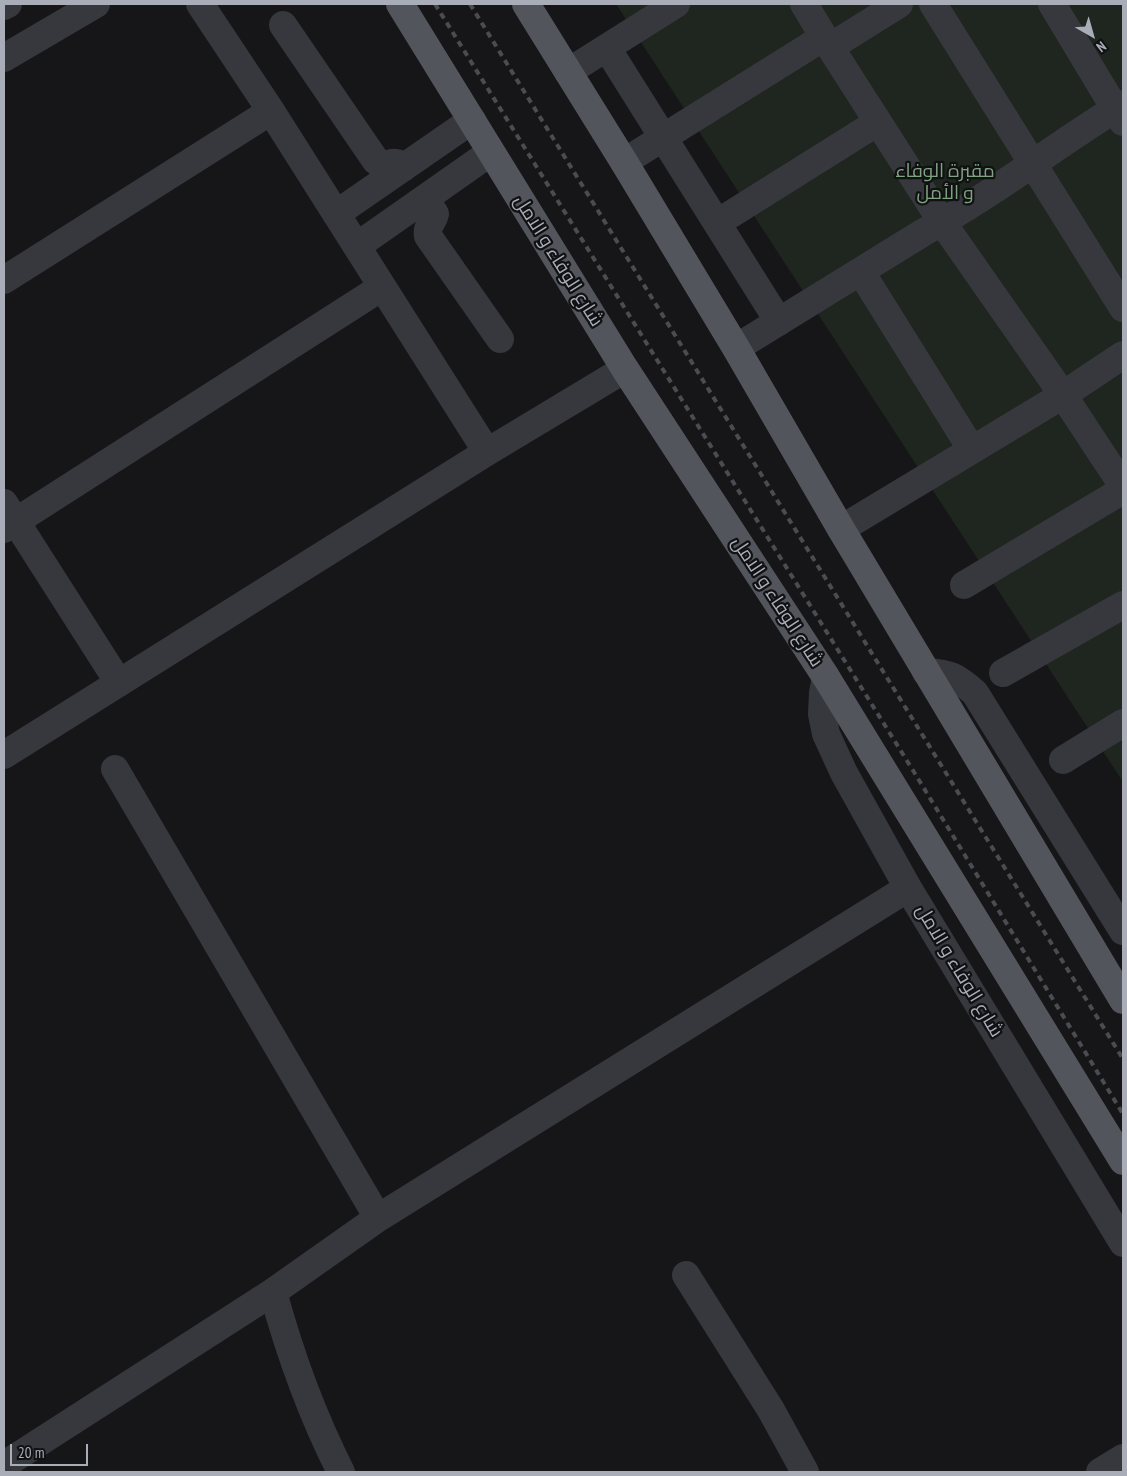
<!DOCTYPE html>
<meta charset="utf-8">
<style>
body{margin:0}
#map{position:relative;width:1127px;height:1476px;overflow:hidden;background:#161618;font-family:"PT Sans Narrow",sans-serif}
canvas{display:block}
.frame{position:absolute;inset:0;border:5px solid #a8adb8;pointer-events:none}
.north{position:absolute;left:1067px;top:10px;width:50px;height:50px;-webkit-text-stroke:4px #111113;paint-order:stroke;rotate:142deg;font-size:14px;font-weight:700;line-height:20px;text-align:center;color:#a8adb8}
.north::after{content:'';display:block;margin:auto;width:18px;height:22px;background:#a8adb8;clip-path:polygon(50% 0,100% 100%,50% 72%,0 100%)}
.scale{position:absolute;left:10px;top:1444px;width:78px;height:22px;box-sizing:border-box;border:2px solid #a8adb8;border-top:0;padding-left:6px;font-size:15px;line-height:18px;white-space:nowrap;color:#a8adb8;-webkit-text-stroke:4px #111113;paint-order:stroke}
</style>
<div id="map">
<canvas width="1127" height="1476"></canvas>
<div class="frame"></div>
<div class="north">N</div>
<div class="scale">20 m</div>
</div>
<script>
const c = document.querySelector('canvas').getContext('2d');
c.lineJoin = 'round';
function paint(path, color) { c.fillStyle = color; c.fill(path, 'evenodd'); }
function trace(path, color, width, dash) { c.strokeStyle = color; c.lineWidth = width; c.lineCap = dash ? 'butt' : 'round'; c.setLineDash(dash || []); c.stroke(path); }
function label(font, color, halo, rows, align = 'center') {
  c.font = font + ' "PT Sans Narrow",Cairo,sans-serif'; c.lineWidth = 4.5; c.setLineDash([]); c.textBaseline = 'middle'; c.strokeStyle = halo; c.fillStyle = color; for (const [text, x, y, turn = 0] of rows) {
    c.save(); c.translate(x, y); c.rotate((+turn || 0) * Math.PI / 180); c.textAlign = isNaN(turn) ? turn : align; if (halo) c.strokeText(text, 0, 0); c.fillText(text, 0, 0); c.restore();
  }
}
const green = new Path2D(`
 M616,4H1123V782Z`);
const minor = new Path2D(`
 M200,4L271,111L487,452
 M804,4L830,47
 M899,4L830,47L942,222L1063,395L1123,486
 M933,4L1123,308
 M1052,4L1123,122
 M4,6L8,4
 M283,25L376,161C387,171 394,155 403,168
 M607,48L779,322
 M4,58L96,4
 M568,72L676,4
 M624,162L824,37
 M425,198L435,214C433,223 426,226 428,236L500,339
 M336,214L472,120
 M717,223L878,122
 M357,246L491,152
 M861,272L972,450
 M4,280L271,111
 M736,348L924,232C994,194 1056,145 1123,104
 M4,503L119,683
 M4,529L382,287
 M841,529L1063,395L1123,355
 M964,585L1123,490
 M926,672C950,673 957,677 975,693L1123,931
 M1003,673L1123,605
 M826,677L823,693L822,714L826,734L844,773L908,888L1123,1243
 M4,755L487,452L625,369
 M1063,760L1123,723
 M115,769L378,1218
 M686,1275L771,1410L805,1472
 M273,1292C290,1354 312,1415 341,1472
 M4,1465L273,1292L378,1218L908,888
 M1100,1472L1123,1458`);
const major = new Path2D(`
 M400,4L625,369L826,677L1123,1161
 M526,4L624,162L736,348L841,529L1123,1000`);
const rail = new Path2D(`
 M435,4L914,772L1123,1114
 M470,4L1123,1059`);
const parkNames = [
 ["مقبرة الوفاء",945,172],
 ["و الأمل",945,194]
];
const streetNames = [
 ["شارع الوفاء و الامل",558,261,58],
 ["شارع الوفاء و الامل",777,602,57],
 ["شارع الوفاء و الامل",959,971,59]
];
paint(green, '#1e261f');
trace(minor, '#37383d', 28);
trace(major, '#53555c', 28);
trace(rail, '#4a4c52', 4, [6, 5]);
label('19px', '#7fa381', '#111113', parkNames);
label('19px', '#a8adb8', '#111113', streetNames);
</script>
